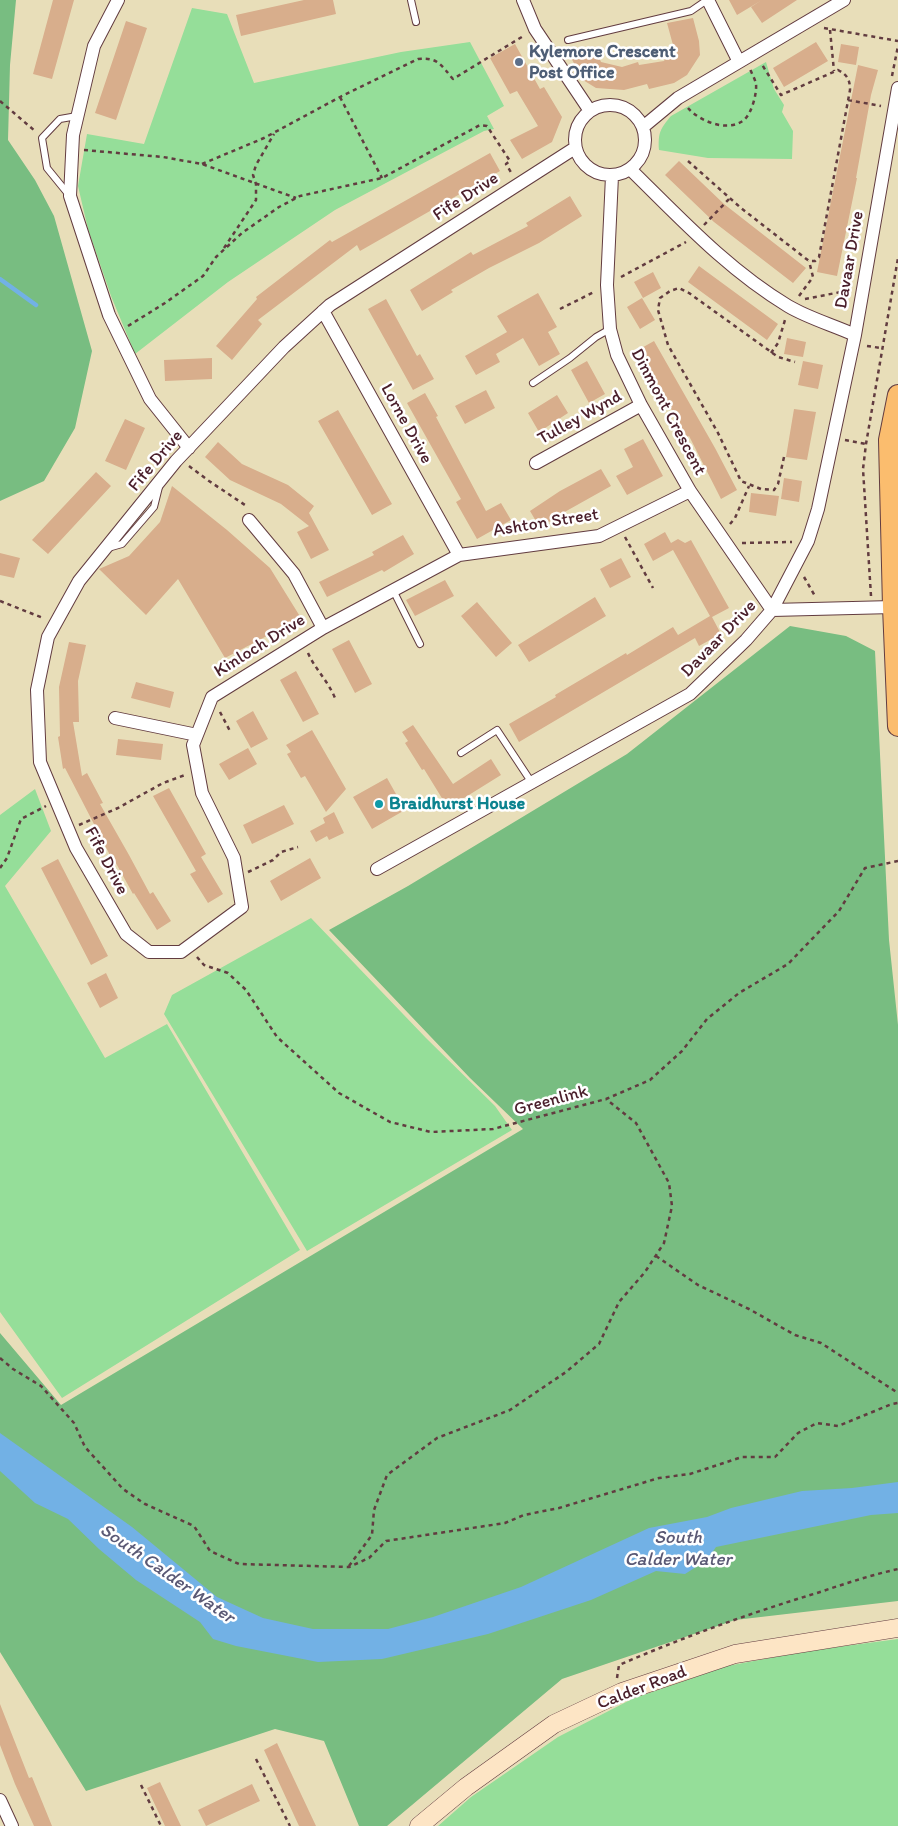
<!DOCTYPE html>
<style>
body{margin:0}
canvas{display:block;background:#e8deb9}
</style>
<canvas width="898" height="1826"></canvas>
<script>
const c = document.querySelector('canvas').getContext('2d');
c.lineJoin = 'round';
function paint(path, color) { c.fillStyle = color; c.fill(path, 'evenodd'); }
function trace(path, color, width, dash) { c.strokeStyle = color; c.lineWidth = width; c.lineCap = dash ? 'butt' : 'round'; c.setLineDash(dash || []); c.stroke(path); }
function label(font, color, halo, rows, align = 'center') {
  c.font = font + ' Itim,sans-serif'; c.lineWidth = 5; c.setLineDash([]); c.textBaseline = 'middle'; c.strokeStyle = halo; c.fillStyle = color; for (const [text, x, y, turn = 0] of rows) {
    c.save(); c.translate(x, y); c.rotate((+turn || 0) * Math.PI / 180); c.textAlign = isNaN(turn) ? turn : align; if (halo) c.strokeText(text, 0, 0); c.fillText(text, 0, 0); c.restore();
  }
}
const green = new Path2D(`
 M192,8L227,14L254,83L401,52L470,42L504,106L487,116L494,129L484,131L335,210L228,282L135,354L111,296L88,229L78,186L87,134L144,144Z
 M766,62L774,89L784,105L782,112L793,131L792,159L708,158L659,150C658,133 660,129 671,116Z
 M35,789L51,831L5,886L105,1058L167,1024L300,1250L62,1398L0,1312V815Z
 M311,918L426,1038L495,1106L512,1130L307,1251L164,1014L172,995Z
 M898,1639V1826H438L471,1797L558,1737L632,1699L727,1666L807,1651Z`);
const forest = new Path2D(`
 M0,0H16L10,65L8,140L35,180L54,216L92,351L75,428L44,481L0,501Z
 M790,626L846,636L875,651L889,940L898,1025V1601L735,1620L562,1679L387,1826H359L324,1741L275,1729L86,1791L0,1652V1333L61,1405L523,1129L470,1078L329,930L408,886L627,754Z`);
const water = new Path2D(`
 M0,1433L132,1527L217,1597L263,1618L313,1629H388L433,1617L521,1587L649,1528L707,1517L731,1508L802,1491L852,1488L898,1482V1513L871,1515L716,1547L707,1560L685,1574L656,1571L591,1600L488,1634L382,1659L318,1662L236,1646L213,1639L200,1622L136,1580L99,1549L68,1519L35,1503L0,1471Z`);
const stream = new Path2D(`
 M0,279L36,305`);
const building = new Path2D(`
 M53,0H74L52,79L33,74Z
 M304,0H333L336,14L241,36L236,15Z
 M729,0H762L737,15Z
 M762,0H797L762,23L751,7Z
 M693,18L699,41L700,55L687,75L674,83L649,89L647,84L624,90L596,88L583,80L569,54L595,48L601,62L622,67L638,62L639,65L664,61L673,45L667,23Z
 M126,21L147,28L116,120L95,113Z
 M816,42L828,61L784,87L773,68Z
 M515,44L540,89L544,87L562,117L552,142L522,159L510,140L538,126L517,91L510,94L490,58Z
 M841,44L859,47L856,65L838,62Z
 M858,65L878,70L871,95L856,178H857L837,276L817,272Z
 M490,153L500,171L360,251L357,245L258,320L262,324L232,360L216,346L257,299L256,297L330,240L332,242Z
 M679,161L724,204L806,268L793,283L714,222L665,175Z
 M570,196L582,216L539,243L489,268L451,290L453,292L422,311L410,290L471,252L473,255L528,226L526,223Z
 M699,266L778,324L767,340L688,282Z
 M653,272L661,288L643,298L634,282Z
 M538,293L557,327L548,332L560,354L539,366L523,338L496,354L500,362L476,375L465,356L507,332L497,316Z
 M642,298L655,320L640,329L627,307Z
 M386,299L417,356L420,354L434,379L413,390L368,309Z
 M787,338L806,342L803,357L784,354Z
 M654,341L715,448L737,490L721,499L689,436L687,437L638,350Z
 M212,358V379L165,381L164,360Z
 M587,361L605,394L589,403L571,370Z
 M803,361L823,365L818,389L798,385Z
 M486,390L495,408L465,424L455,406Z
 M425,393L438,416L436,417L486,511L501,503L511,520L477,539L456,502L461,499L407,403Z
 M557,395L568,413L539,432L528,413Z
 M794,409L816,412L807,460L786,457Z
 M338,410L392,504L372,515L318,421Z
 M125,419L145,428L126,470L105,461Z
 M643,439L663,476L627,495L616,476L633,467L624,449Z
 M218,442L242,464L288,485L314,506L309,513L329,550L311,559L297,532L309,526L281,504L230,480L205,457Z
 M601,469L611,486L561,514L540,528L530,511L560,491Z
 M96,472L111,486L48,554L32,540Z
 M784,478L802,481L799,502L781,499Z
 M172,486L227,530L270,568L301,618L225,658L178,579L146,615L99,569L129,556L160,522Z
 M751,493L779,496L776,516L749,512Z
 M665,532L671,543L678,539L685,543L691,540L729,608L712,617L721,634L699,646L695,638L519,742L509,724L556,697L555,695L626,653L627,655L673,627L678,635L710,616L673,550L653,561L644,544Z
 M403,535L414,554L384,572L382,570L327,597L319,582L374,555L372,552Z
 M0,553L20,558L14,578L0,575Z
 M621,558L631,577L610,588L600,569Z
 M445,580L454,596L415,616L406,600Z
 M595,597L606,616L529,662L518,645Z
 M477,602L512,643L496,657L461,616Z
 M349,640L372,684L355,693L332,649Z
 M69,642L86,645L78,681L79,722H73L82,776L87,773L103,803L100,804L129,855L150,894L153,892L171,921L157,930L134,893L133,894L112,856L111,857L65,768L63,769L58,737L60,736L59,687Z
 M296,671L319,714L303,722L280,680Z
 M136,682L174,692L170,708L131,698Z
 M253,711L268,739L251,748L236,721Z
 M413,725L453,784L491,759L501,775L448,808L424,769L422,770L405,743L408,741L402,732Z
 M312,730L346,789L326,812L305,776L301,778L287,754L291,752L286,745Z
 M118,739L163,744L161,760L116,755Z
 M248,748L257,764L229,780L219,764Z
 M387,778L405,810L372,829L353,797Z
 M169,788L206,854L201,857L223,894L208,903L190,874L196,871L153,796Z
 M284,805L294,824L252,844L243,825Z
 M334,812L344,833L329,840L327,836L316,842L310,831L325,823L323,818Z
 M310,858L321,878L281,901L270,881Z
 M58,859L108,956L91,965L41,868Z
 M106,973L118,998L100,1008L87,983Z
 M0,1704L29,1778L32,1777L52,1826H34L15,1784L0,1745Z
 M277,1743L316,1826H299L264,1750Z
 M160,1782L181,1826H165L147,1788Z
 M252,1784L260,1801L206,1826L198,1810Z`);
const path = new Path2D(`
 M824,28L898,41
 M830,30L834,71
 M892,76L898,46
 M340,97L382,178
 M848,100L881,106
 M0,101L35,131
 M688,108C699,121 728,133 744,120C752,113 757,93 756,84C755,79 752,74 750,69
 M84,150L163,157L202,164L296,198
 M688,161L741,208L809,261H815L819,257L850,90C850,79 847,75 838,70L781,95L761,63
 M202,164L264,138L340,97L418,59C438,57 441,65 453,79L525,35
 M704,225L730,198
 M224,248L256,200V184L253,175L256,165L274,134
 M621,277L686,242
 M799,296L813,277L809,261
 M805,299L851,290
 M560,309L594,292
 M128,326L165,303L203,276L216,257L242,233L279,207L300,196L382,178L480,125L487,126L510,161L506,164L512,174
 M867,346L881,348
 M771,353L778,343L785,320
 M845,440L866,444
 M784,457L778,484L774,490L761,489L741,481L718,433L668,345L658,310L660,298L670,291L679,288L689,293L778,357L795,362
 M189,466L209,481L248,507
 M730,524L735,518L749,486
 M625,537L653,588
 M742,543L792,542
 M804,577L815,596
 M871,596L863,469L866,444L898,258
 M0,601L43,618
 M308,653C315,669 328,681 335,698
 M220,712L231,733
 M79,825L118,808L163,783L185,775
 M0,868L7,858L21,819L46,806
 M248,872L273,860L281,852L298,847
 M197,957L204,965L228,973L246,990L277,1037L339,1093L390,1122L431,1132L493,1129L606,1099L650,1080L682,1051L707,1019L739,993L788,964L839,911L865,868L898,861
 M656,1256L698,1285L749,1309L795,1335L821,1343L898,1393
 M0,1358L13,1369L41,1386L74,1423L85,1447L123,1489L145,1504L194,1526L210,1551L239,1564L349,1567L369,1558L386,1541L505,1523L524,1515L559,1508L659,1478L690,1474L742,1457H775L798,1433L817,1423L838,1426L892,1404L898,1403
 M349,1566L372,1535L374,1510L387,1475L437,1438L510,1410L566,1372L599,1344L619,1302L645,1272L664,1243L672,1206L669,1183L636,1123L606,1099
 M617,1678L619,1665C684,1637 750,1613 817,1593C844,1584 871,1575 898,1569
 M256,1759L290,1826
 M141,1785L161,1826`);
const lane = new Path2D(`
 M411,0L416,22
 M568,40L691,11L707,0
 M69,195L47,168L42,138L60,119L77,116
 M533,383L570,358L596,337L610,329
 M108,548L122,544L154,507L159,487
 M393,590L420,644
 M461,753L497,730L532,783`);
const street = new Path2D(`
 M118,0L94,46L73,135L70,196L109,315L150,399L189,448
 M523,0L535,29L590,111
 M708,0L739,62
 M575 140a35 35 0 1 1 70 0a35 35 0 1 1-70 0Z
 M643,127L678,98L844,0
 M575,148L330,305L284,347L176,461L79,581L48,637L37,690L40,762L76,848L126,934L149,952H181L242,907L234,858L202,793L193,745L212,697L323,628L459,555L599,536L690,491
 M631,170C680,218 728,270 788,306C808,318 833,325 855,335
 M612,176L607,285L610,329L617,355L641,405L690,491L772,610L893,607
 M323,311L459,555
 M536,463L641,405
 M249,520L294,574L323,628
 M115,718L197,735
 M377,869L690,694L746,640L772,610L808,541L818,509L855,335L898,88
 M0,1800L12,1826`);
const secondary = new Path2D(`
 M419,1826L466,1787L554,1724L622,1692L735,1654L898,1628`);
const primary = new Path2D(`
 M898,395L889,440L893,607L898,726`);
const markers = [
 [519,62,5,"#5c6f8a"],
 [379,804,5,"#0f9aa8"]
];
const serviceNames = [
 ["Kylemore Crescent",529,52],
 ["Post Office",529,73]
];
const streetNames = [
 ["Fife Drive",466,197,-33],
 ["Davaar Drive",850,260,-80],
 ["Dinmont Crescent",668,412,62],
 ["Tulley Wynd",580,418,-29],
 ["Lorne Drive",406,424,61],
 ["Fife Drive",156,461,-50],
 ["Ashton Street",546,523,-9],
 ["Davaar Drive",719,639,-46],
 ["Kinloch Drive",260,646,-32],
 ["Fife Drive",106,861,62],
 ["Greenlink",551,1101,-15],
 ["Calder Road",642,1688,-21]
];
const cultureNames = [
 ["Braidhurst House",389,804]
];
const waterNames = [
 ["South",678,1538],
 ["Calder Water",678,1560],
 ["South Calder Water",167,1574,35]
];
paint(green, '#95de99');
paint(forest, '#78bd81');
paint(water, '#72b1e5');
trace(stream, '#72b1e5', 4.5);
paint(building, '#d8ae8c');
trace(lane, '#623c40', 8);
trace(street, '#623c40', 14);
trace(secondary, '#623c40', 19);
trace(primary, '#623c40', 22);
trace(path, '#623c40', 2.5, [4, 4]);
trace(lane, '#fff', 6);
trace(street, '#fff', 12);
trace(secondary, '#fde5c5', 18);
trace(primary, '#fbbd6e', 20);
for (const [x, y, r, color] of markers) { const dot = new Path2D(); dot.arc(x, y, r, 0, 2 * Math.PI); c.fillStyle = color; c.fill(dot); trace(dot, '#fff', 2); }
label('bold 18px', '#4e5e75', '#fff', serviceNames, 'left');
label('18px', '#4a1f2b', '#fff', streetNames);
label('bold 18px', '#0d838f', '#fff', cultureNames, 'left');
label('italic 19px', '#5a5975', '#fff', waterNames);
</script>
